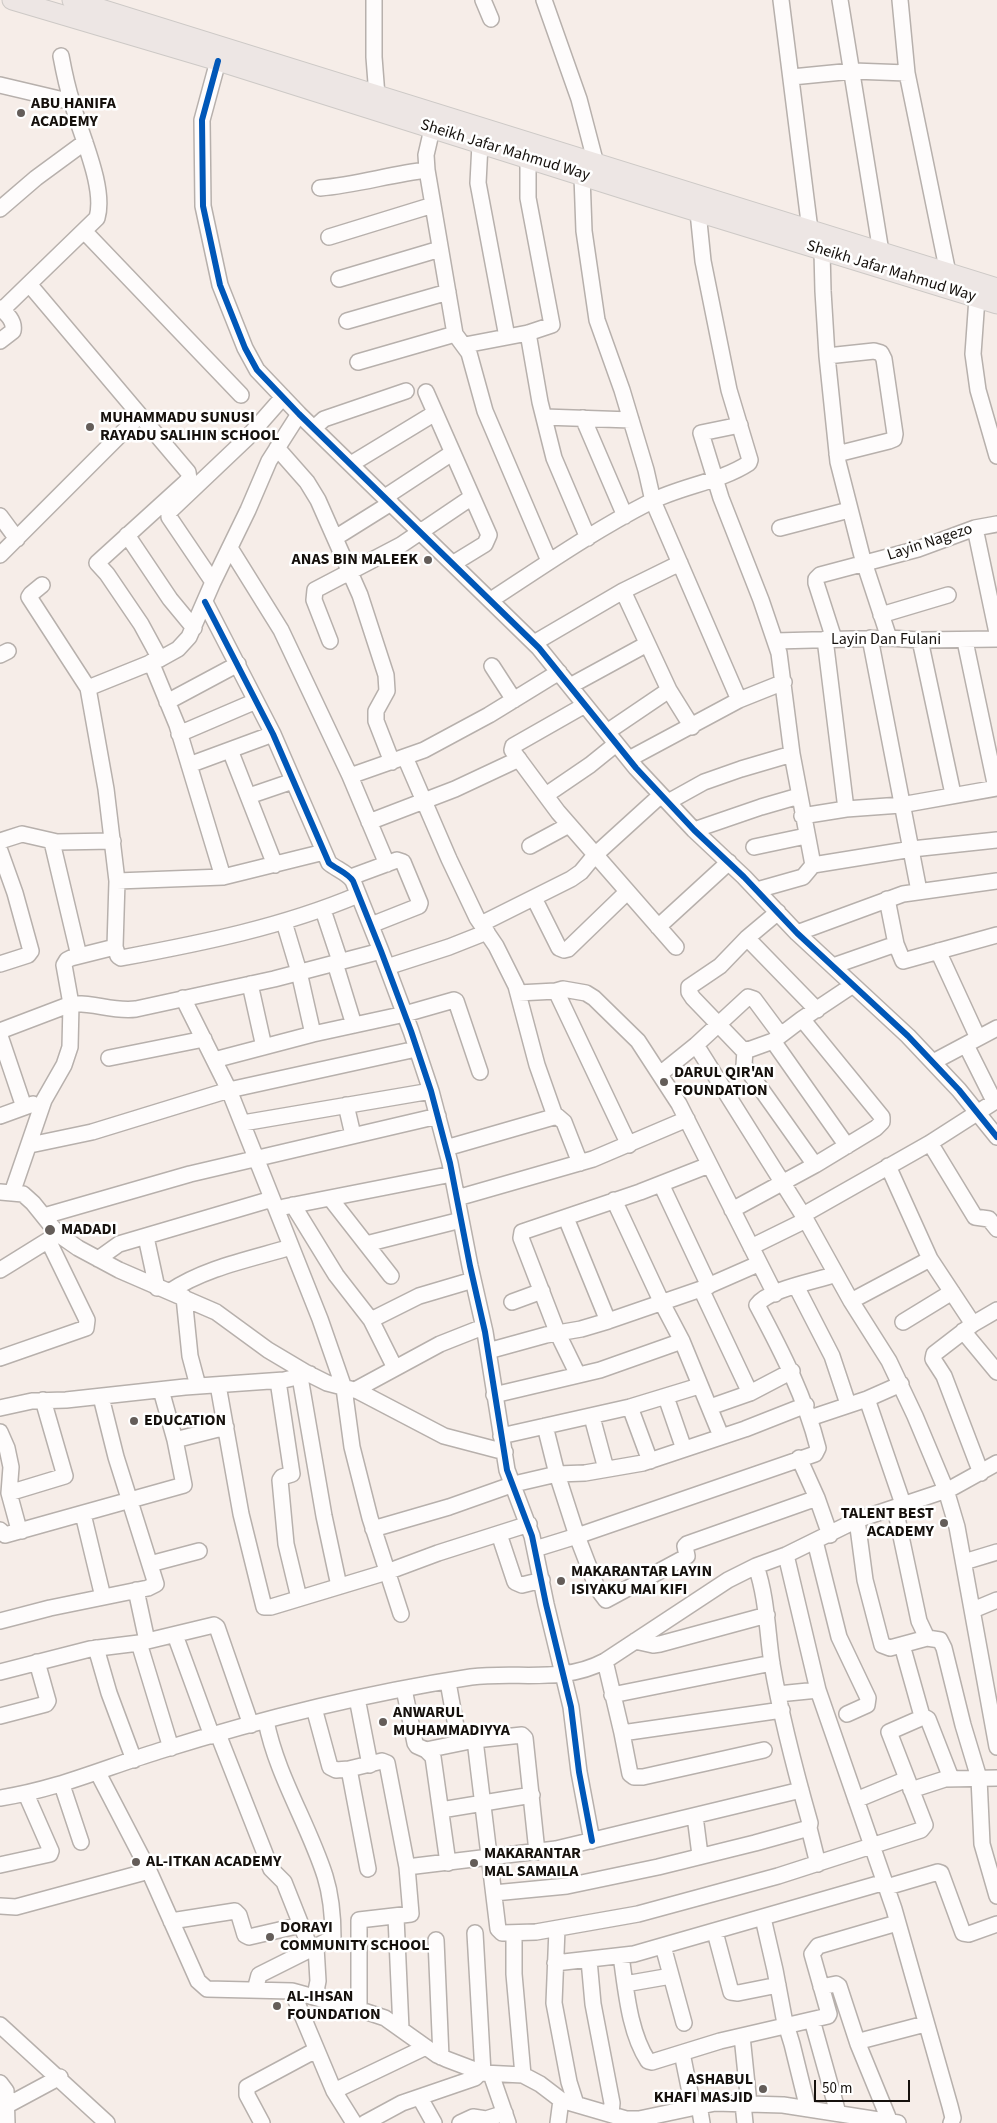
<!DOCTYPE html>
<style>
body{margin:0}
#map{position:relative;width:997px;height:2123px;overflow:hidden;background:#f6ede8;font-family:"Source Sans 3",sans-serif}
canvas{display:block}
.scale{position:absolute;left:814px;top:2080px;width:96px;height:22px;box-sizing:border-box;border:2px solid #15100c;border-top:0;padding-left:6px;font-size:15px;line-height:18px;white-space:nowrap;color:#15100c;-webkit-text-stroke:4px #fff;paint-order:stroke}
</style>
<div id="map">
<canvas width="997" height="2123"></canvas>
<div class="scale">50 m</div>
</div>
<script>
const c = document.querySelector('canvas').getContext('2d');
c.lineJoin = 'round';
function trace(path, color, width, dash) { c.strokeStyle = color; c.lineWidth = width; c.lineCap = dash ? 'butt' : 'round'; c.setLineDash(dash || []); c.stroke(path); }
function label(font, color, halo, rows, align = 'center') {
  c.font = font + ' "Source Sans 3",sans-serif'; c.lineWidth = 5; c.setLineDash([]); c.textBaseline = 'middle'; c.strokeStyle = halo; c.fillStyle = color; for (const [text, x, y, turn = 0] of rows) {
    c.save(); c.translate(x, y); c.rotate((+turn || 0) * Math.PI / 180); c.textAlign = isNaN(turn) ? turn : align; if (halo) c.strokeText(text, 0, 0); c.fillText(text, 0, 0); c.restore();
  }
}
const minor = new Path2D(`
 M374,0V57L377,96
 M483,0L491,19
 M544,0L579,99L596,164
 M781,0L810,230
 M840,0L881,252
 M900,0L907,73L948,273
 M218,61L202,120L203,206L220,285L245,348L257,370L299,414L539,648L636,768L694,830L744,877L797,933L908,1036L959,1090L997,1137
 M792,77L853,71L907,73
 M0,85L72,102
 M432,129L426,155L427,170L455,334L469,353L485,411L549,561
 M480,144L478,183L507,337
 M582,176L584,231L597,320L622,390L646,470L653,501L739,700
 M320,188C357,185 391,174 427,170
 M0,209L36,178L85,142
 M84,231L241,395
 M329,237L433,205
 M822,251L823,291L827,356L838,462L862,556L889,638
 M339,279L440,249
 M29,284L188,472L189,479L184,484L97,563L107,574L141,624L160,659
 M977,298L973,354L978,390L997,456
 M0,308C7,314 15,321 13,331L0,341
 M2,310L97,218C106,187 80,134 72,102C67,87 64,72 61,56
 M347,321L448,292
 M528,333L540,402L554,458L588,538
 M465,345L528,333L552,325L528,198V159
 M827,356L874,351L881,353L884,359L895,434L894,439L889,441L837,454
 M358,362L455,334
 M426,392L489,535L485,544L454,563
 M544,417L631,420
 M583,418L625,516
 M740,425L701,433L721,498L761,600L779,653L792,754L813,865
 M314,428L324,419L406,391
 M277,448L307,482L318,500L360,595L386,675L387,691L376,711V721L392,762
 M351,464L435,413
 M385,497L452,453
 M0,516L17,539
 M780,528L849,510
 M975,528L997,633
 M127,535L170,599L194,628
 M335,538L391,503
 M230,548L281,630L350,776L387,864
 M0,555L139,416
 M213,582L169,517V512L247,438L283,397
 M42,585L31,594L29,597L88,688L106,789L117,881L115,947L118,956L121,958C202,943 282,927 358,895
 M623,591L669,690L692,727
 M491,600C543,566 595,530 650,502C681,486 720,482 749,463L750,460L729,390L703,261L698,212
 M205,602L273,734L329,863C336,869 348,873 353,881L381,951L411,1031L431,1091L450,1163L470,1266L485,1332L507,1470L532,1536L546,1604L571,1707L579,1772L592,1841
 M881,615L948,595
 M870,638L919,891
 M825,639L846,809
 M834,639L816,583V579L820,575L918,549L975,528L997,524
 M920,640L953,794
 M330,641L314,600L315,590L401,545L472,497
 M775,641L889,638L920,640L997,639
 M965,641L996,788
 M534,643L623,591L680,563
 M0,655L8,651
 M151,662L177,725L223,877
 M492,666L514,700
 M570,686L647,644
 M88,688L160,659L178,649L189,637L213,582L248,510L269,461L299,414
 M167,702L238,664
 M585,705L513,746L512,750L558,812L676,947
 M607,732L669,690
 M179,734L256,701
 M230,750L275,865
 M405,757L449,859L477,918L496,946L516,986L537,1065L555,1116
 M629,759L739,700L784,682
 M189,765L273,734
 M350,776L424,750L489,715L559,672
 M546,795L590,765L616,744
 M249,796L293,781
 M668,802L704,782L741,769L792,754
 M802,816L846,809L901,805L997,788
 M369,822L455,789L519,759
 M694,830L761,807L799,796
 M0,841L22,834L57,842L113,841
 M52,842L79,956
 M530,846L569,825
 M754,847L806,836
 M0,851L15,893L31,951L28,955L0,964
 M351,877L397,860L403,862L420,903L419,906L371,925
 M117,881L223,877L324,852
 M757,890L803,877L813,865L912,849L997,840
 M534,898L559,948L564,950L568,949L627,892
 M887,899L896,944L903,961L997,935
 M323,910L340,961
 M778,912L747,938L720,966L689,987V992L693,998L742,1049L748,1050L773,1041L802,1019L853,985
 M284,922L299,972L313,1034
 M481,924L571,879L581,872L595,855L661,795
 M658,927L729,862
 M797,933L903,894L997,881
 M747,938L817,1010
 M938,951L978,1038
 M335,963L354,1025
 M833,966L896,944
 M387,967L449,947L487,932
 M250,984L264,1047
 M556,991L563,989L586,993L594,998L638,1041L679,1104L775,1294
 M518,993L556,991L629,1145
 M183,998L229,1090L320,1319L344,1388L352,1447L370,1518L401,1614
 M0,1031L71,1004C94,1002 112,1012 136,1009L274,979L381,951
 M0,1036L24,1107
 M773,1041L847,1146
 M696,1045L806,1220L851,1301L889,1361L915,1416L946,1490L957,1527L997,1747
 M966,1045L994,1101
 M745,1050L744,1065L815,1165
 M109,1058L204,1039
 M214,1060L313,1034L405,1014L454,1000L456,1001L480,1072
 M933,1062L997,1028
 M660,1074L696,1045L748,997L754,999L780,1034
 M346,1105L353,1135
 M0,1116L33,1104
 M243,1123L431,1091
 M930,1143L975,1217L989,1219L997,1229
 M30,1145L92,1132L229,1090L416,1049
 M446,1148L557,1116L564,1122L580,1163
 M888,1166L930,1259L973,1324
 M661,1184L709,1286
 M0,1192L23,1194L33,1203L58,1234L78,1248L119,1270L216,1312L268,1350L305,1372L327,1383L358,1391L444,1436L505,1452
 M12,1193L44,1100L64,1065L70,1047L71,1004L64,965L67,960L71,958L115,947
 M330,1198L391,1276
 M457,1198L593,1159L687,1119
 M614,1200L662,1303L682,1341L721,1436
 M293,1205L336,1275L371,1320L395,1368
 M284,1207L452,1174
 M732,1210L815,1165L876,1128L882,1122V1117L802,1019
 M803,1215L930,1143L997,1100
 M44,1216L190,1174L438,1116
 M566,1218L608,1321
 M146,1237L157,1288
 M366,1244L461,1220
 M751,1247L806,1220
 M98,1259L119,1244L272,1199
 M0,1270L55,1236
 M796,1286L832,1356L848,1404
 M701,1289L750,1393
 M169,1292C204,1268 251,1259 291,1247
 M184,1297L190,1356L198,1386
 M851,1301L930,1259
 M512,1302L542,1291
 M371,1320L419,1296L473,1280
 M903,1322L952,1292
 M963,1331L997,1372
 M488,1351L546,1335L581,1329L608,1321L701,1289L758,1264
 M0,1358L86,1328L87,1320L49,1242
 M578,1375L558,1334L521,1238L522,1232L640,1192L709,1165
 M300,1377L324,1516L339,1586
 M278,1381L292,1474L282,1477L280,1480L286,1544L299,1598
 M218,1385L241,1514L264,1607H271L387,1572L438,1553L529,1524
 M355,1390L440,1344L483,1327
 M494,1395L600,1370L682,1341
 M666,1397L684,1449
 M867,1399L903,1504
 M630,1407L650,1461
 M710,1407L750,1393L792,1371
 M0,1408L32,1401L66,1400L185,1387L284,1380L310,1374
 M592,1417L606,1469
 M810,1418L867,1399L901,1384
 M545,1426L557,1474L577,1536L815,1454L818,1448C805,1397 782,1352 757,1305C768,1289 817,1281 836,1274
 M0,1432L7,1448L11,1467L9,1493L18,1526L22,1531
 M501,1436L630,1407L699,1386
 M175,1440L226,1427
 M799,1458L817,1498L830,1535
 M981,1473L944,1376L933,1359L934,1354L973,1324L997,1310
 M9,1493L65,1476L43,1400
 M895,1508L919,1621L927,1638
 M83,1514L103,1597
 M857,1520L865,1580L882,1645L890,1648L927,1638L940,1640L944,1648L963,1725L979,1778L982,1844L997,1896
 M373,1529L449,1507L514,1484L557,1474L585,1473L643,1463L745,1429L806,1405
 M0,1530L5,1535L184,1485L175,1440L161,1390
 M499,1534L515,1582L522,1585L542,1580
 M815,1541L839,1637L868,1698L867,1705L847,1714
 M535,1549L577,1536L597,1588L606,1600L684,1558L687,1556L685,1546L687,1544L817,1498
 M786,1555L818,1690L894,1909L950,2106L953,2118L951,2123
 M964,1562L997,1552
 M150,1564L199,1551
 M756,1566C767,1598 767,1631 772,1664C781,1717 795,1770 810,1823L809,1828L818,1864
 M136,1590L147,1641
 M973,1610L997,1600
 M0,1621L50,1608L148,1588L156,1584L116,1457L101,1397
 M175,1635L212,1736
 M635,1641L653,1645L660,1644L767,1615
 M139,1643L171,1748
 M902,1645L922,1716
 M96,1648L109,1693L134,1760
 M605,1661L622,1733L630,1774L634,1777H643L764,1750
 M0,1672L90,1649L139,1643L214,1625L217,1627L251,1725
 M448,1682L459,1743
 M404,1689L415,1743L417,1746L426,1750L433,1757L448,1863
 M778,1694L818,1690
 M612,1695L772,1663
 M357,1698L370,1765
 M314,1708L330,1767L336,1770L349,1769L368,1869
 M0,1716L46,1704L48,1701L37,1662
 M922,1716L928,1719L951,1778
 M622,1733L782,1710
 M218,1734L271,1869L284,1882L311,1950
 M475,1740L498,1929L502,1933L536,1932L638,1914L778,1876L921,1830L925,1825L889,1732L921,1718L922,1716
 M426,1750L475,1740L522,1735L525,1738L537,1852
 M349,1769L382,1761L387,1763L407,1867L411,1914L359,1920V2009
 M98,1773L149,1871L198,1981L207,1989L292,1991L361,2010L385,2018L437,2055L446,2059L483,2073L523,2075L540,2084L561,2100L626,2119H639L715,2103L783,2105L898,2123
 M62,1785L81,1842
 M911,1790L945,1779L997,1778
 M0,1798C58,1789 104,1768 159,1751C261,1719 366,1693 471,1677C518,1671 562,1684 605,1661L728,1580L756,1566L786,1555L857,1520L950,1489L997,1463
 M856,1800L907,1779
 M441,1810L532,1795
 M695,1816L700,1855
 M0,1865L50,1854L51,1851L26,1794
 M407,1867L556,1849L801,1790
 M887,1887L938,1872L941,1873L963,1933L969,1934L997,1924
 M494,1893L567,1886L658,1867L755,1843L809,1828
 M0,1906L16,1907L149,1871
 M396,1917L401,2029
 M763,1918L775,1970L784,2018L792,2044L808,2109
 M171,1921L235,1911L239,1915L245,1935L249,1937L301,1925
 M557,1929L554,2003L569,2082L576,2104
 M715,1932L731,1992L738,1993L778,1985
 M475,1933L483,2073
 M514,1933V1974L523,2075
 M436,1940L441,2057
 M663,1946L684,2023
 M621,1956C626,1989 629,2032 648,2061L652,2062L720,2041L828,2016L829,2014L812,1954L818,1946L897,1923
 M589,1960L593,2004L612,2103L611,2114
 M555,1963L634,1954L885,1882
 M625,1984L671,1976
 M821,1987L836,1984L839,1986L858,2044
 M255,1990L259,1975L333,1938C333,1918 331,1895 325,1876C308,1823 277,1776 266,1721
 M292,1991L334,2091L354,2123
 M315,1996L318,1981L316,1947
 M812,2020L838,2113
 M0,2025L107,2123
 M742,2036L749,2104
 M682,2053L693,2107
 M491,2074L508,2123
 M0,2083L6,2091L7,2123
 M334,2091L426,2047
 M420,2098L434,2123
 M743,2104L745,2123
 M699,2105L702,2123
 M6,2106L60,2077
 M890,2122L858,2044L860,2041L925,2024
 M262,2123L247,2095V2087L316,2050
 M365,2123L402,2103L475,2078L481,2072
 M460,2123L473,2117L486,2119L505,2113
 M558,2123L561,2100`);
const major = new Path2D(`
 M12,0L218,61L649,197L997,304
 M72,0L997,288`);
const cycleway = new Path2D(`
 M218,61L202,120L203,206L220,285L245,348L257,370L299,414L539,648L636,768L694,830L744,877L797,933L908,1036L959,1090L997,1137
 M205,602L273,734L329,863C336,869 348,873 353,881L381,951L411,1031L431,1091L450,1163L470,1266L485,1332L507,1470L532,1536L546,1604L571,1707L579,1772L592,1841`);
const markers = [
 [21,113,5,"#645d59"],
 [90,427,5,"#645d59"],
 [428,560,5,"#645d59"],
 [664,1082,5,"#645d59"],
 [50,1230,6,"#645d59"],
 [134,1421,5,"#645d59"],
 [944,1523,5,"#645d59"],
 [561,1581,5,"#645d59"],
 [383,1722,5,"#645d59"],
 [136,1862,5,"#645d59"],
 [474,1863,5,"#645d59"],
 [270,1937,5,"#645d59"],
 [277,2006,5,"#645d59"],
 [763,2089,5,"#645d59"]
];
const poiNames = [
 ["ABU HANIFA",31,104],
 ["ACADEMY",31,122],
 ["MUHAMMADU SUNUSI",100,418],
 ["RAYADU SALIHIN SCHOOL",100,436],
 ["ANAS BIN MALEEK",418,560,"right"],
 ["DARUL QIR'AN",674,1073],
 ["FOUNDATION",674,1091],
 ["MADADI",61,1230],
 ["EDUCATION",144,1421],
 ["TALENT BEST",934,1514,"right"],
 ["ACADEMY",934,1532,"right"],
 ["MAKARANTAR LAYIN",571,1572],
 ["ISIYAKU MAI KIFI",571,1590],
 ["ANWARUL",393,1713],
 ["MUHAMMADIYYA",393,1731],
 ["MAKARANTAR",484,1854],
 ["MAL SAMAILA",484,1872],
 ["AL-ITKAN ACADEMY",146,1862],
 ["DORAYI",280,1928],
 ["COMMUNITY SCHOOL",280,1946],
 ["AL-IHSAN",287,1997],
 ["FOUNDATION",287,2015],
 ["ASHABUL",753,2080,"right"],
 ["KHAFI MASJID",753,2098,"right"]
];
const streetNames = [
 ["Sheikh Jafar Mahmud Way",505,151,17],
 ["Sheikh Jafar Mahmud Way",891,272,17],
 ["Layin Nagezo",930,543,-18],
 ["Layin Dan Fulani",886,640]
];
trace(minor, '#b7b0ac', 18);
trace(major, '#cdc9c6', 21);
trace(minor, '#fefcfc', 15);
trace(major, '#ede6e4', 19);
trace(cycleway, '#0057b8', 6);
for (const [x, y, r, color] of markers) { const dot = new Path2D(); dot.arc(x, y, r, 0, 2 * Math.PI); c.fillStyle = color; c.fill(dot); trace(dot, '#fff', 2); }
label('bold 16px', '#15100c', '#fff', poiNames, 'left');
label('16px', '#15100c', '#fff', streetNames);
</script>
